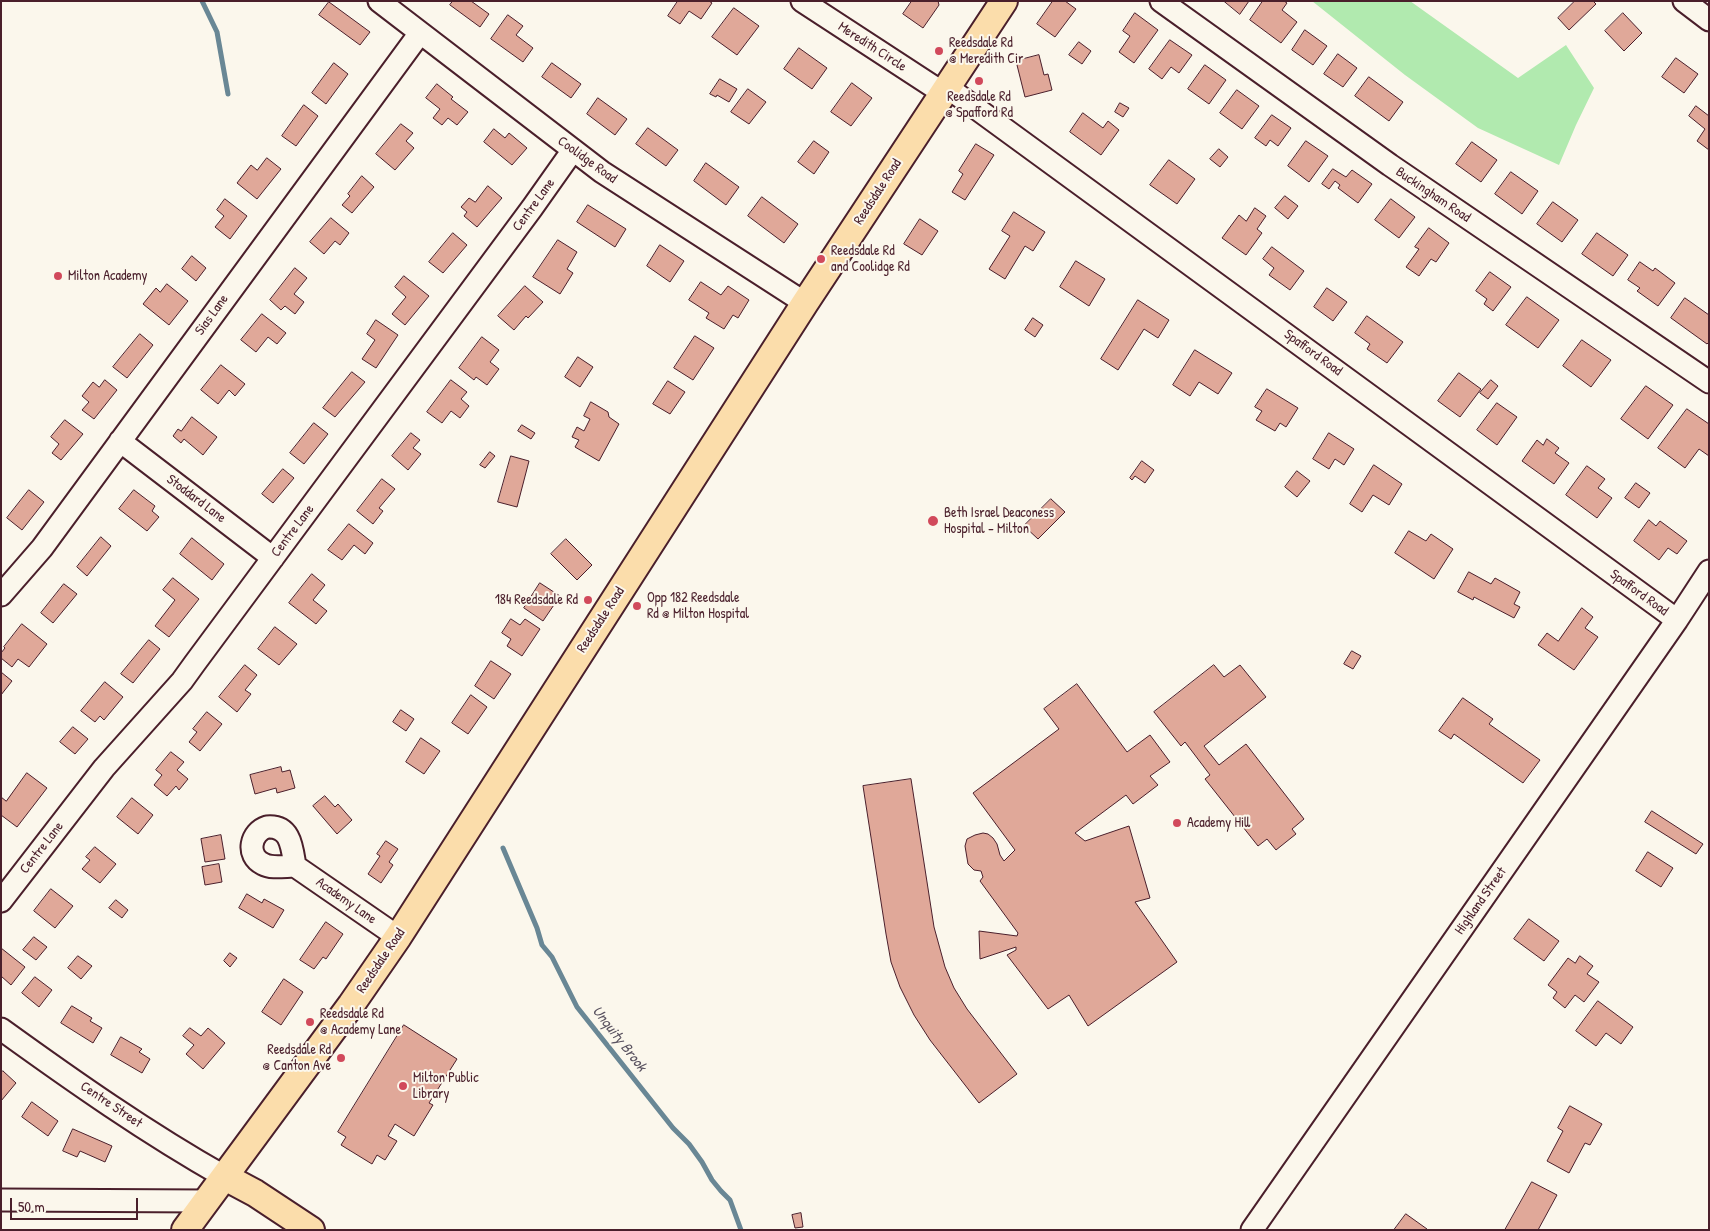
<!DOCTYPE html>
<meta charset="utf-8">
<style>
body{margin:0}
#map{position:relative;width:1710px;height:1231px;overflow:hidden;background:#fbf7ec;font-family:"Patrick Hand",sans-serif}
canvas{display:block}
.frame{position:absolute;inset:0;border:2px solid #4a1f2b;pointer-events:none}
.scale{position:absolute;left:10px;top:1198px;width:128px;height:22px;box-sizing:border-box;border:2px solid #4a1f2b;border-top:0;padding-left:6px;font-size:15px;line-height:18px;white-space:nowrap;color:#4a1f2b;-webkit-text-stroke:4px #fbf7ec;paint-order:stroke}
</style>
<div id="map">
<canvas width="1710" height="1231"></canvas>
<div class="frame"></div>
<div class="scale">50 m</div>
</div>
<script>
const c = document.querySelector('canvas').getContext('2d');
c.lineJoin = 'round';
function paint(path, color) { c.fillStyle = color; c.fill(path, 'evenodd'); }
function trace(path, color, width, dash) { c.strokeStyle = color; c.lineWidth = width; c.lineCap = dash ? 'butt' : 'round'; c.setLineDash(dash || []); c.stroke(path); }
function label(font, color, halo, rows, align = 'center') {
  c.font = font + ' "Patrick Hand",sans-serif'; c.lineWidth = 4; c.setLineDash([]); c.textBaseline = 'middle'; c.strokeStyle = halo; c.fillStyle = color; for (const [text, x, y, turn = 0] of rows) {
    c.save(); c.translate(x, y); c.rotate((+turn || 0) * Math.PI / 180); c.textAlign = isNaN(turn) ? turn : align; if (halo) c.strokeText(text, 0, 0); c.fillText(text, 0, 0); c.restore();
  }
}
const green = new Path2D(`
 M1312,1H1410L1518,78L1566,45L1594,88L1576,125L1559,165L1478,128L1405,75Z`);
const stream = new Path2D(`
 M202,1L217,32L228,94
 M503,848L537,928L542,945L552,957L577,1007L673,1128L689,1144L702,1162L712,1180L721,1191L730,1200L741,1230`);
const building = new Path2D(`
 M453,1H471L489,14L480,27L450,5Z
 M678,1H709L712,3L701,19L689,11L680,24L668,16Z
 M912,1H938L939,5L923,28L903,14Z
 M1053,1H1065L1076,9L1055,37L1037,24Z
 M1224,1H1249L1240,14Z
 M1263,1H1284L1287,3L1282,10L1297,22L1281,43L1250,20Z
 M1575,1H1593L1596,4L1569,30L1558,18Z
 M329,2L370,32L360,45L319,15Z
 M734,8L759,26L737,55L712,37Z
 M1135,13L1158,30L1134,63L1119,52L1130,36L1123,31Z
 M1623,13L1642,33L1624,51L1605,31Z
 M508,15L523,26L516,35L533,48L523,62L491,39Z
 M1305,30L1327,46L1313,65L1292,50Z
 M1170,40L1192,55L1179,73L1171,67L1162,79L1149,69Z
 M1079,42L1091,51L1082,64L1069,55Z
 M799,48L827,68L812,89L784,69Z
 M1338,54L1357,68L1343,87L1324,74Z
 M1039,55L1044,75L1048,74L1052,90L1025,97L1016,61Z
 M1676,58L1698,74L1684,93L1662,77Z
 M334,63L348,74L326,104L312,93Z
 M552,63L581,84L571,98L542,77Z
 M1205,65L1226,80L1209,104L1188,89Z
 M1369,77L1403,102L1389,121L1355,96Z
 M720,79L737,89L729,102L717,95L716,97L710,94Z
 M852,83L872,98L851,126L831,112Z
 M437,84L453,97L451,99L468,112L457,125L448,118L442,125L433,118L440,109L426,98Z
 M748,89L766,102L749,124L731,112Z
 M1237,90L1259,106L1242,129L1220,113Z
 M598,98L627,119L615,135L587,114Z
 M1120,103L1129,108L1123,117L1115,112Z
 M304,105L318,116L296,146L282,136Z
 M1696,106L1709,116V150L1697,141L1705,129L1689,116Z
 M1083,113L1103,128L1108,121L1119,130L1101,155L1070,132Z
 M1272,115L1291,128L1278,146L1270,140L1266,146L1255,138Z
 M401,124L413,133L406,141L414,148L395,170L376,154Z
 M648,128L678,150L666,166L636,144Z
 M494,129L505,138L509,133L527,148L512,165L484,142Z
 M814,141L829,152L814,174L798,162Z
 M1306,141L1328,156L1309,182L1288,166Z
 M1472,142L1497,160L1481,182L1456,164Z
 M976,144L994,155L965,200L952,192L963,174L959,171Z
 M1219,149L1228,157L1220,167L1210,159Z
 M267,158L281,169L257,199L237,183L251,165L257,170Z
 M1169,160L1195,179L1177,204L1150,185Z
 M706,163L739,187L726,205L694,181Z
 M1333,169L1346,177L1352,170L1372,184L1358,203L1338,188L1340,185L1335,181L1329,189L1322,184Z
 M1511,172L1538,191L1522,214L1495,194Z
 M362,176L374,187L352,213L342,205L350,196L348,194Z
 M488,186L502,198L477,227L464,216L467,212L461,207L469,198L475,202Z
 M1285,196L1298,206L1288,219L1275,208Z
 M762,197L798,224L784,243L748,216Z
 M225,199L247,216L230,239L215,227L224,216L217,210Z
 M1391,199L1415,217L1399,238L1375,220Z
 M1553,202L1578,220L1562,242L1537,224Z
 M588,205L626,229L615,247L577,222Z
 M1255,208L1266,216L1257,229L1262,233L1246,255L1222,238L1239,215L1246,221Z
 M1014,212L1045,232L1033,251L1025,246L1005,279L989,269L1010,236L1002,231Z
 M331,218L349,233L340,245L335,241L324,254L310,242Z
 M920,219L938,231L922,255L904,244Z
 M1429,228L1449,243L1436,262L1431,259L1419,276L1406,267L1419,249L1415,247Z
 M453,233L467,245L443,273L429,262Z
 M1597,233L1628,255L1613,276L1582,254Z
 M558,240L577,252L567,269L573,273L560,294L533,277Z
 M660,245L684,261L670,282L647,266Z
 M1272,247L1304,271L1290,290L1269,275L1274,268L1263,259Z
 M192,256L206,268L196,281L182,269Z
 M1076,261L1105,279L1089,306L1060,287Z
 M1640,262L1653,271L1655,268L1675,283L1658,306L1637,291L1640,288L1628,280Z
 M295,268L307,278L294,294L304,302L295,314L285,306L281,310L270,300Z
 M1490,272L1511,287L1493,311L1484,304L1487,299L1476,291Z
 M404,276L429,296L405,325L392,314L406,297L395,287Z
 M701,282L721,295L728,286L749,300L738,318L733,315L724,329L706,318L709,313L689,300Z
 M167,284L188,301L169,325L143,304L156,288L160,292Z
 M525,286L543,302L528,318L526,316L514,330L498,316Z
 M1327,288L1347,302L1333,321L1314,307Z
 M1527,297L1559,320L1538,348L1506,325Z
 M1685,298L1709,315V342L1707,344L1671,318Z
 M1138,300L1169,320L1158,338L1144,329L1118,370L1101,359Z
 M262,314L286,333L277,344L268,337L256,352L241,340Z
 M1367,316L1403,342L1387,363L1367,349L1370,344L1355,333Z
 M1033,318L1043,325L1035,337L1025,330Z
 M376,320L398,335L376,368L362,359L375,340L367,334Z
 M140,334L153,345L127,378L113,367Z
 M695,336L714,348L693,380L674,368Z
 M482,337L499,350L490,362L499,369L487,385L476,377L474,380L459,368Z
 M1582,340L1611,360L1591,387L1563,366Z
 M1195,350L1232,373L1218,394L1199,382L1190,396L1173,385Z
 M578,357L593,367L580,387L565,377Z
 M221,365L245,384L235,396L229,390L218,404L201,390Z
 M352,372L365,382L335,417L323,408Z
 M1459,373L1481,389L1460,417L1438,401Z
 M105,380L117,390L94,419L82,410L89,402L82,396L93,382L99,387Z
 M451,380L467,392L461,399L469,406L460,418L451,411L442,423L427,412Z
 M1491,380L1498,386L1488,399L1480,393Z
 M668,381L685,392L670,414L653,404Z
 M1646,386L1673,405L1648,439L1621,419Z
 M1267,389L1298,408L1286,427L1280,423L1275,431L1256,420L1262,411L1255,407Z
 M591,402L608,412L609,417L619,424L599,461L575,447L579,440L572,437L577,427L584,431L590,419L584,416Z
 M1497,403L1517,417L1497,445L1477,430Z
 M1687,409L1709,424V456L1699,449L1685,468L1658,448Z
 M192,417L217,437L203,455L184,439L181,443L173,436L178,429L181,431Z
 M65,420L83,434L61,460L52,453L59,444L51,437Z
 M314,423L328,434L304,464L290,453Z
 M522,425L535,433L531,439L518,431Z
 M411,433L420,440L413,448L421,454L408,470L392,456Z
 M1329,433L1354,449L1344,465L1335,459L1329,469L1313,459Z
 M1547,439L1559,448L1555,453L1569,463L1554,484L1522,461L1537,440L1543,445Z
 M490,452L495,456L485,468L480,465Z
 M511,456L529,461L517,507L498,502Z
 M1142,461L1154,470L1145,483L1135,476L1132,480L1130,478Z
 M1374,465L1402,484L1389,505L1373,495L1362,512L1350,504Z
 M1587,466L1605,479L1598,488L1612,498L1597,518L1566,495Z
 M283,469L294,478L273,503L262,494Z
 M1297,471L1310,481L1297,497L1285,487Z
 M382,479L395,489L379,508L383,511L373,524L357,511Z
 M1636,483L1650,493L1639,508L1625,498Z
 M29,490L44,502L22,530L7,518Z
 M134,490L155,506L152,511L159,517L147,531L119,509Z
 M1051,499L1065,512L1038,539L1024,526Z
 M1649,520L1656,526L1660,521L1687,541L1677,554L1668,548L1659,560L1634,541Z
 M349,524L373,543L365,554L354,545L342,560L328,550Z
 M1409,531L1426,541L1431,534L1453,549L1434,579L1395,553Z
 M101,537L111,546L87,576L77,567Z
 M192,538L224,564L212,580L180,554Z
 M566,539L592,565L577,580L551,554Z
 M1469,572L1491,584L1495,578L1520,592L1514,604L1520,607L1514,618L1474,597L1473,600L1458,592Z
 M312,574L325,585L313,600L327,611L316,624L289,603Z
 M173,578L199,599L169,637L155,626L175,600L163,590Z
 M540,583L560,596L543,621L524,608Z
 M64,584L77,594L53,623L41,613Z
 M1582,608L1593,617L1585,628L1598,637L1574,670L1538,645L1547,633L1558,641Z
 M511,619L520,625L525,619L540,629L522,656L507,646L511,639L502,633Z
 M22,624L47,644L29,667L18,659L12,667L1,658V653L5,648L4,647Z
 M275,627L297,644L279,665L258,649Z
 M149,640L160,649L133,683L121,674Z
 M1352,651L1361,656L1353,669L1344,664Z
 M491,661L511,674L494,699L475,686Z
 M245,665L257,675L245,690L251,694L237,712L219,697Z
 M1214,665L1224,677L1240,665L1266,697L1204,746L1219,765L1246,744L1304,819L1292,829L1296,834L1276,850L1267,839L1258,846L1205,779L1210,775L1185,742L1181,746L1154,712Z
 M1,672L12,681L1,695Z
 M105,682L123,697L104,720L100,716L95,722L81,711Z
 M1077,684L1127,752L1150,735L1170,762L1150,776L1158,785L1133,804L1126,795L1075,833L1085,841L1129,826L1150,898L1135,902L1177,962L1088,1026L1069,995L1048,1009L1007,955L1016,950V947L980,959L979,931L1017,936L1018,933L980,881L983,877L981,871L974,870L968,864L965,846L967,839L975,835L983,833L988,834L993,838L997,844L1000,855L1004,861L1015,850L973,793L1059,729L1044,709Z
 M471,695L487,707L468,734L452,723Z
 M1463,698L1493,719L1489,724L1540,760L1523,783L1454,734L1451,739L1439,731Z
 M401,710L414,719L406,731L393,722Z
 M207,712L222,724L200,751L189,742L197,732L193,729Z
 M73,727L88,739L75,754L60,742Z
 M421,738L440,751L424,774L406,762Z
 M171,752L184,762L177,770L188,779L179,790L176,786L167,796L154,785L162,775L156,770Z
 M281,767L282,772L290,770L295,788L277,793L276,788L255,794L250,775Z
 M27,773L47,788L17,827L1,815V797L6,801Z
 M911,779L934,927L945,967L954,988L967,1009L1017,1074L979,1103L930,1040L914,1015L900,987L891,962L886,934L863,786Z
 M325,796L335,807L338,804L352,820L337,834L313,806Z
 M132,798L153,815L138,834L117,817Z
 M1652,811L1703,844L1696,854L1645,822Z
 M221,835L225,859L205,862L201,839Z
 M386,841L398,849L389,862L393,865L381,883L368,874L380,856L377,854Z
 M95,847L116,864L100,883L82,869L90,860L86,857Z
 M1648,852L1673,868L1661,887L1636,871Z
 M219,864L222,882L205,885L202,867Z
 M51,889L73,906L55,928L34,911Z
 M247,894L262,903L264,899L284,910L273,928L239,908Z
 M116,900L128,910L122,918L109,908Z
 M1529,919L1559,941L1544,961L1514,939Z
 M326,922L343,934L326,959L323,957L314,969L300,960Z
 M34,937L47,947L36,960L23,950Z
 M1,948L25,967L11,985L1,976Z
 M230,953L237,958L230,967L224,961Z
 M78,956L92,966L81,979L68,968Z
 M1580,956L1593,966L1587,974L1599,982L1584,1002L1575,995L1565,1008L1553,998L1557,992L1548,985L1568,958L1575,963Z
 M35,977L52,990L39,1007L22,993Z
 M284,979L303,992L281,1025L262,1012Z
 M1598,1001L1633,1027L1621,1044L1606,1033L1596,1046L1576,1031Z
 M72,1006L92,1018L90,1021L102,1028L93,1043L61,1023Z
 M404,1025L457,1059L429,1103L433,1105L414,1136L395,1124L388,1136L397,1141L385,1160L377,1155L372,1164L341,1145L346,1137L338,1132Z
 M190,1028L201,1036L208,1028L225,1043L203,1069L186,1054L194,1045L183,1036Z
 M121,1037L142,1049L139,1052L150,1059L142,1073L111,1055Z
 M3,1071L16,1083L1,1101V1073Z
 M32,1102L58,1121L48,1136L22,1117Z
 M1570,1106L1602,1124L1590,1145L1585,1143L1569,1173L1547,1161L1563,1131L1558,1128Z
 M73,1129L112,1146L105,1162L80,1151L77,1157L63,1151Z
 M1532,1182L1557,1195L1538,1230H1505Z
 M801,1213L803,1227L795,1228L792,1215Z
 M1406,1214L1427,1229L1426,1230H1394Z`);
const minor = new Path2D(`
 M379,1L602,172L805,303
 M802,1L943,93
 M1161,1L1390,165L1709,382
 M1684,1L1709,20
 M947,87L1677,620
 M120,441L273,558
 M1,595L42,548L420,33
 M267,827C291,825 292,848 295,866C285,866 272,869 263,864C245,855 251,832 267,827Z
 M295,866L398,937
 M1,901L104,768L182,681L195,663L532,208L573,150
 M1,1029C73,1081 147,1133 225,1177
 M1,1200L207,1201
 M1252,1230L1677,620L1709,571`);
const major = new Path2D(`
 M225,1177L255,1193L311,1230
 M185,1230L351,1005L398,937L805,303L1004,1`);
const markers = [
 [939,51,5,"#d1495b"],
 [979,81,5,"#d1495b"],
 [821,259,5,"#d1495b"],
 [58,276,5,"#d1495b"],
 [933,521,6,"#d1495b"],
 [588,600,5,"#d1495b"],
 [637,606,5,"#d1495b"],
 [1177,823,5,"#d1495b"],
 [310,1022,5,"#d1495b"],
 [341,1058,5,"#d1495b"],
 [403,1086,5,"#d1495b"]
];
const poiNames = [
 ["Reedsdale Rd",949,43],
 ["@ Meredith Cir",949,59],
 ["Reedsdale Rd",979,97,"center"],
 ["@ Spafford Rd",979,113,"center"],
 ["Reedsdale Rd",831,251],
 ["and Coolidge Rd",831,267],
 ["Milton Academy",68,276],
 ["Beth Israel Deaconess",944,513],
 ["Hospital – Milton",944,529],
 ["Opp 182 Reedsdale",647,598],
 ["Rd @ Milton Hospital",647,614],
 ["184 Reedsdale Rd",578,600,"right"],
 ["Academy Hill",1187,823],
 ["Reedsdale Rd",320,1014],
 ["@ Academy Lane",320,1030],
 ["Reedsdale Rd",331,1050,"right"],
 ["@ Canton Ave",331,1066,"right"],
 ["Milton Public",413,1078],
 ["Library",413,1094]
];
const streetNames = [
 ["Meredith Circle",872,47,33],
 ["Coolidge Road",587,160,36],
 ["Reedsdale Road",878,192,-57],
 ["Buckingham Road",1433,195,34],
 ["Centre Lane",534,205,-54],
 ["Sias Lane",212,315,-54],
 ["Spafford Road",1313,353,36],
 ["Stoddard Lane",196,499,37],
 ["Centre Lane",293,531,-53],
 ["Spafford Road",1639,593,36],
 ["Reedsdale Road",601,620,-57],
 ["Centre Lane",42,848,-52],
 ["Academy Lane",346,901,35],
 ["Highland Street",1481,901,-55],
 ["Reedsdale Road",381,961,-56],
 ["Centre Street",111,1105,34]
];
const waterNames = [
 ["Unquity Brook",619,1039,52]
];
paint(green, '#b1eaaf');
trace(stream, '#698795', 5);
paint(building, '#e0a899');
trace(building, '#4a1f2b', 1);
trace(minor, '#4a1f2b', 25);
trace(major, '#4a1f2b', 30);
trace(minor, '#fbf7ec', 21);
trace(major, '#fbddab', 26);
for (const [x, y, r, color] of markers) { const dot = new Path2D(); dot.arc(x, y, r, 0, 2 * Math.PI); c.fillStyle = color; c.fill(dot); trace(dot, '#fbf7ec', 2); }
label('14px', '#4a1f2b', '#fbf7ec', poiNames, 'left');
label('14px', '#4a1f2b', '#fbf7ec', streetNames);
label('italic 15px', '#5a5360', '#fbf7ec', waterNames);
</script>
